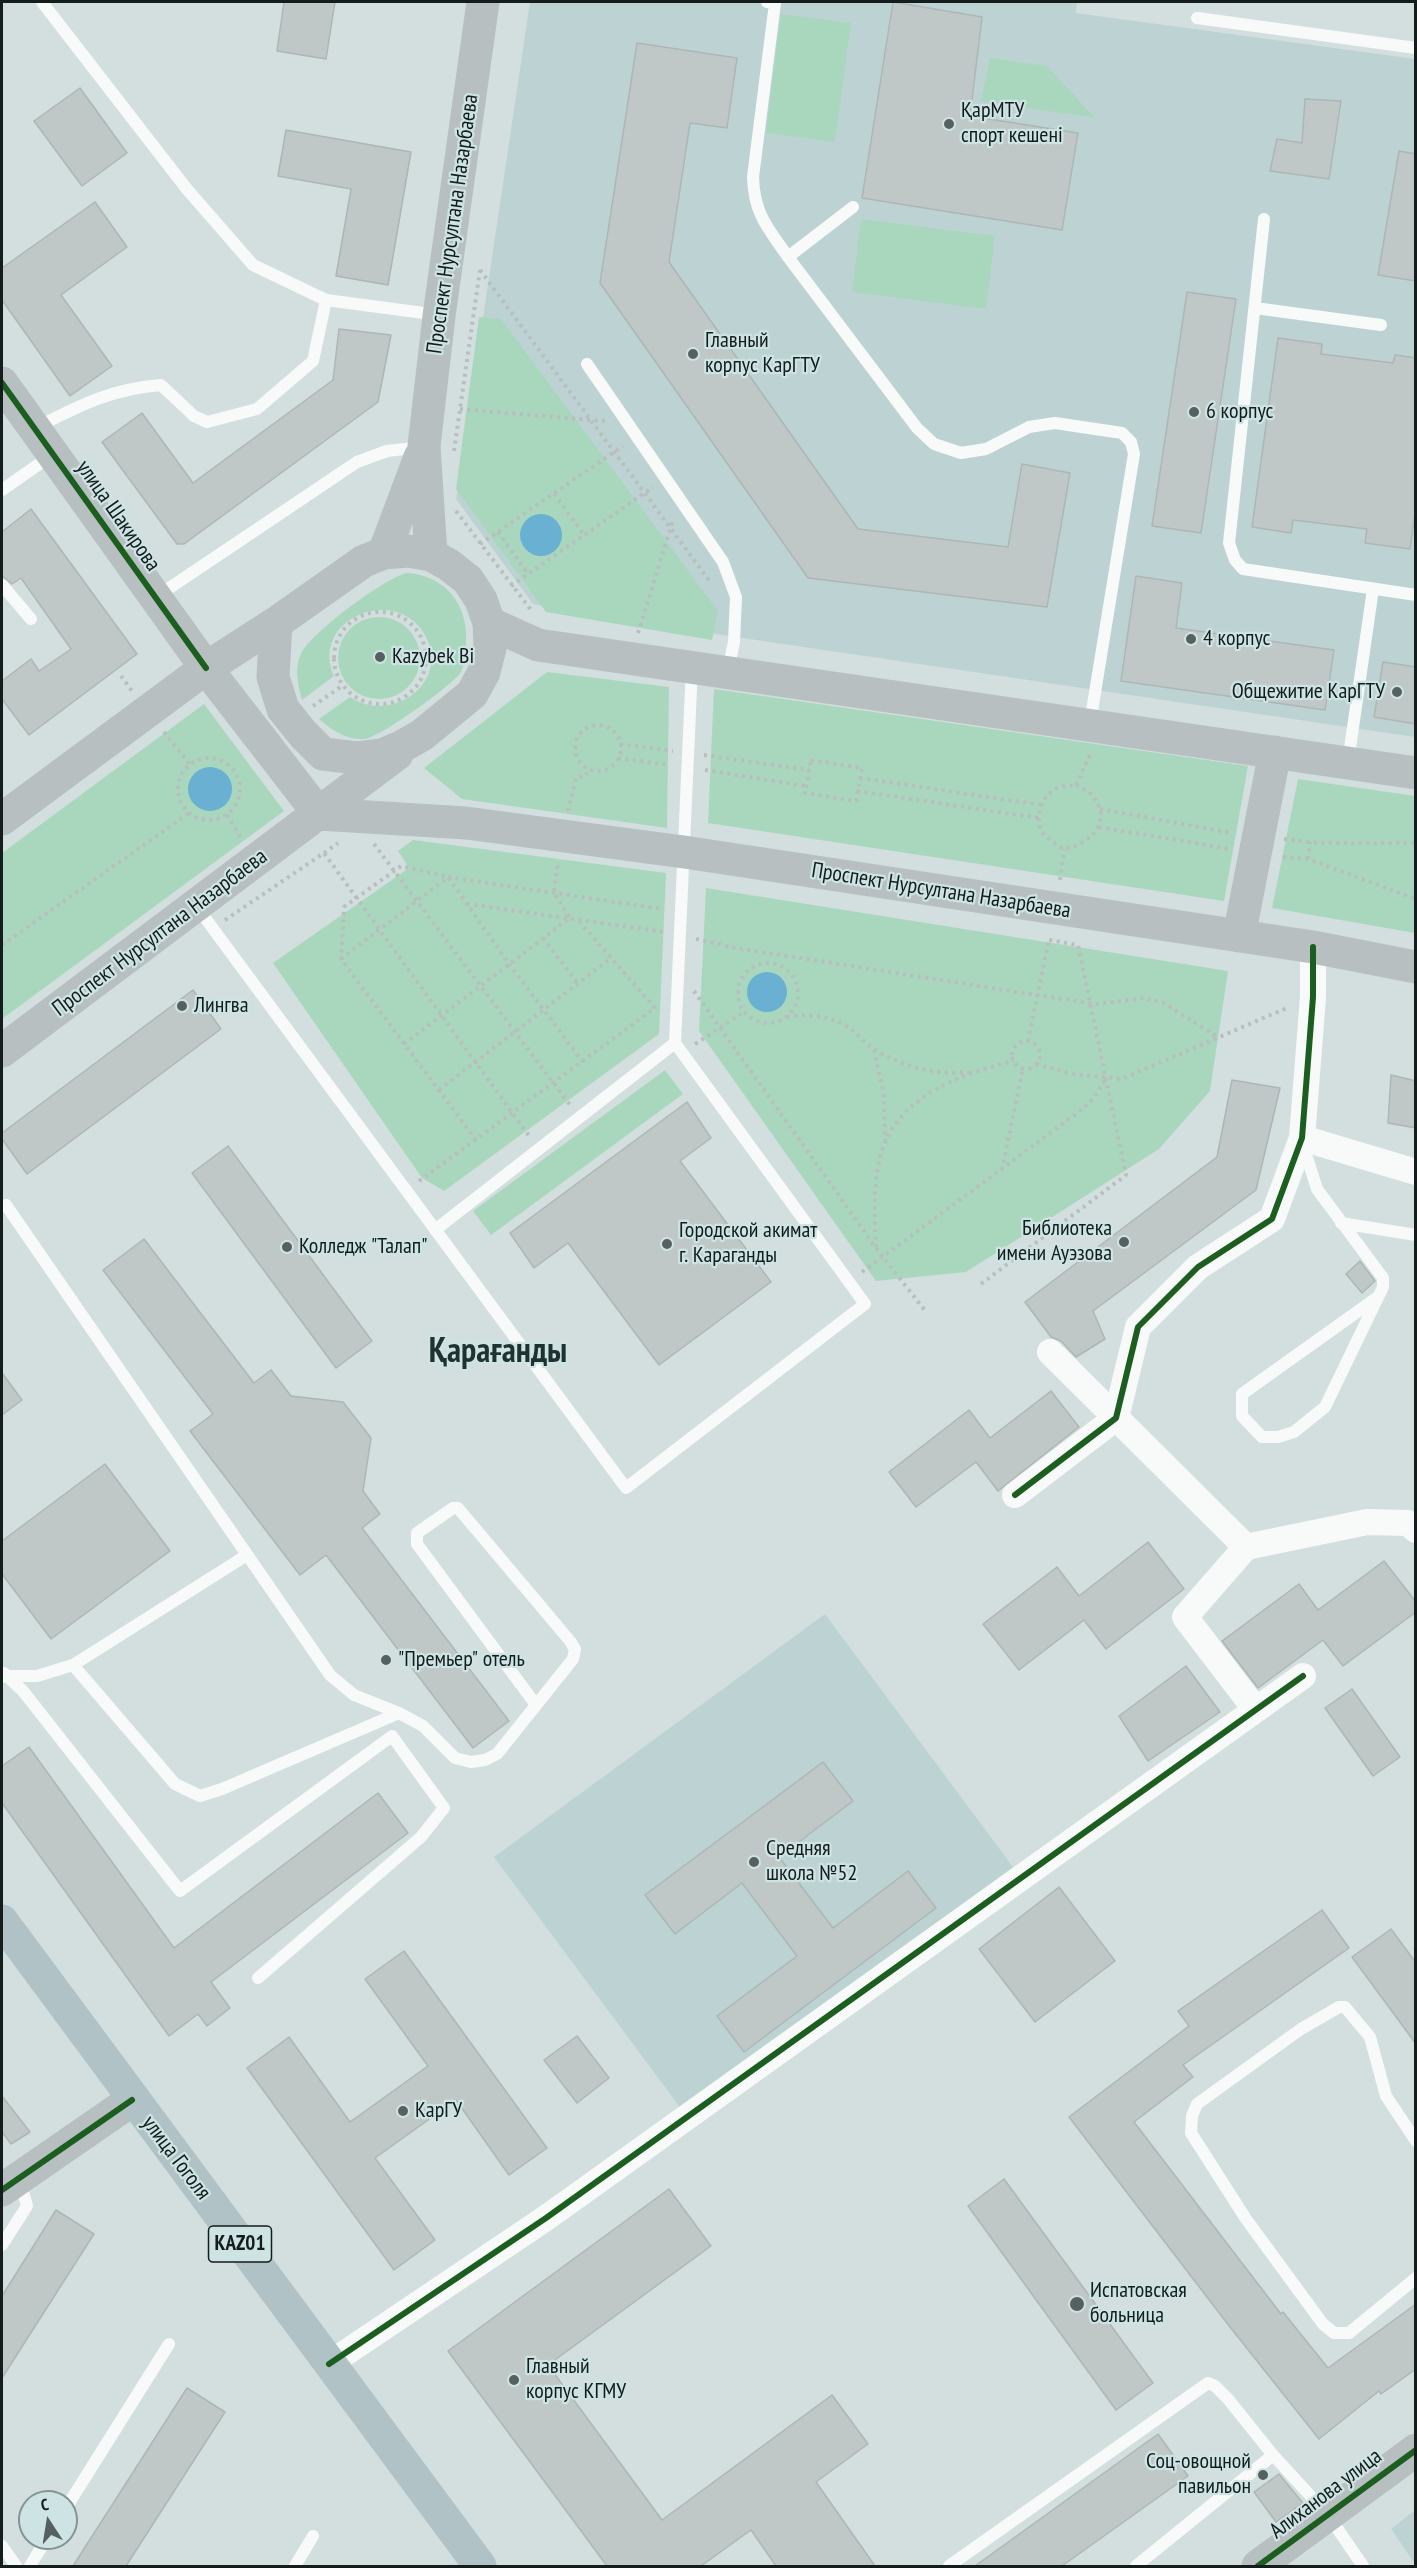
<!DOCTYPE html>
<meta charset="utf-8">
<style>
body{margin:0}
#map{position:relative;width:1417px;height:2568px;overflow:hidden;background:#d3dfdf;font-family:"PT Sans Narrow",sans-serif}
canvas{display:block}
.frame{position:absolute;inset:0;border:3px solid #141c1c;pointer-events:none}
.north{position:absolute;left:18px;top:2490px;width:60px;height:60px;box-sizing:border-box;background:#cee4e4;border:2px solid #849494;border-radius:50%;rotate:348deg;font-size:16px;font-weight:700;line-height:24px;text-align:center;color:#141c1c}
.north::after{content:'';display:block;margin:auto;width:21px;height:27px;background:#576060;clip-path:polygon(50% 0,100% 100%,50% 72%,0 100%)}
</style>
<div id="map">
<canvas width="1417" height="2568"></canvas>
<div class="frame"></div>
<div class="north">С</div>
</div>
<script>
const c = document.querySelector('canvas').getContext('2d');
c.lineJoin = 'round';
function paint(path, color) { c.fillStyle = color; c.fill(path, 'evenodd'); }
function trace(path, color, width, dash) { c.strokeStyle = color; c.lineWidth = width; c.lineCap = dash ? 'butt' : 'round'; c.setLineDash(dash || []); c.stroke(path); }
function label(font, color, halo, rows, align = 'center') {
  c.font = font + ' "PT Sans Narrow",sans-serif'; c.lineWidth = 4.5; c.setLineDash([]); c.textBaseline = 'middle'; c.strokeStyle = halo; c.fillStyle = color; for (const [text, x, y, turn = 0] of rows) {
    c.save(); c.translate(x, y); c.rotate((+turn || 0) * Math.PI / 180); c.textAlign = isNaN(turn) ? turn : align; if (halo) c.strokeText(text, 0, 0); c.fillText(text, 0, 0); c.restore();
  }
}
const built = new Path2D(`
 M530,2H1077L1076,13L1415,59V737L722,635L533,604L456,499Z
 M825,1614L1013,1867L682,2110L494,1857Z
 M1415,2510V2564L1391,2529Z`);
const green = new Path2D(`
 M781,14L851,23L835,142L766,133Z
 M990,58L1047,66L1095,118L981,101Z
 M861,219L995,236L986,309L852,292Z
 M479,317L501,319L718,611L712,640L546,612L456,489Z
 M407,573C447,576 469,606 466,645C465,654 465,664 461,672C454,684 378,739 364,739C347,740 331,730 319,719L350,697C394,726 454,679 423,632C392,585 310,620 334,676L302,700C298,685 294,668 301,654C309,634 386,577 407,573Z
 M338 658a41 41 0 1 1 82 0a41 41 0 1 1-82 0Z
 M547,672L669,687L667,828L462,799L424,768Z
 M714,689L1248,766L1224,901L708,823Z
 M204,704L284,811L2,1019V853Z
 M1298,779L1415,796V933L1272,908Z
 M413,840L666,873L659,1034L444,1191L422,1178L273,963L409,868L398,851Z
 M706,888L1228,971L1210,1091L1159,1149L966,1272L876,1281L699,1031Z
 M665,1070L683,1094L491,1235L473,1211Z`);
const water = new Path2D(`
 M520 535a21 21 0 1 1 42 0a21 21 0 1 1-42 0Z
 M188 789a22 22 0 1 1 44 0a22 22 0 1 1-44 0Z
 M747 992a20 20 0 1 1 40 0a20 20 0 1 1-40 0Z`);
const building = new Path2D(`
 M284,2H335L326,59L277,51Z
 M893,2L982,17L970,116L1078,133L1062,230L862,198Z
 M637,43L737,58L727,128L690,123L669,262L858,529L1008,547L1022,464L1070,473L1047,607L808,578L600,283Z
 M80,88L127,153L82,186L34,121Z
 M1305,99L1341,101L1329,179L1270,171L1277,139L1302,143Z
 M286,130L411,152L388,285L336,276L351,189L278,176Z
 M1399,151L1416,154V281L1378,275Z
 M95,202L127,247L61,295L112,366L70,396L2,300V268Z
 M1187,292L1236,299L1201,533L1152,526Z
 M339,329L391,335L378,402L184,544H177L102,442L142,413L193,483L333,380Z
 M1278,338L1322,344L1321,354L1393,363L1395,355L1416,358V506L1410,549L1365,543L1367,529L1293,520L1291,533L1252,527Z
 M31,509L137,654L29,735L2,699V681L31,659L39,671L71,649L21,578L12,584L2,576V532Z
 M1136,576L1182,583L1176,628L1334,650L1325,710L1121,681Z
 M1383,662L1416,667V724L1374,717Z
 M193,990L221,1029L27,1174L2,1139V1133Z
 M1391,1075L1416,1081V1128L1388,1123Z
 M1232,1080L1280,1088L1256,1190L1093,1311L1105,1339L1076,1357L1061,1341L1051,1337L1025,1302L1217,1157Z
 M687,1102L711,1138L680,1161L771,1282L659,1365L568,1243L534,1268L510,1233Z
 M228,1146L372,1341L336,1368L192,1173Z
 M144,1239L254,1383L271,1370L291,1396L343,1402L371,1438L363,1491L380,1514L362,1528L509,1721L473,1748L326,1555L300,1575L190,1431L213,1414L103,1270Z
 M1360,1261L1375,1281L1362,1293L1346,1274Z
 M2,1373L22,1400L2,1415Z
 M1051,1391L1079,1427L998,1491L976,1462L916,1507L889,1472L969,1410L990,1438Z
 M105,1464L170,1551L51,1639L2,1574V1541Z
 M1148,1542L1184,1589L1106,1649L1084,1620L1019,1670L983,1624L1057,1567L1079,1596Z
 M1384,1561L1416,1602V1612L1343,1666L1323,1640L1258,1688L1222,1641L1299,1584L1318,1610Z
 M1186,1666L1220,1712L1148,1761L1119,1716Z
 M1352,1689L1400,1757L1373,1776L1325,1708Z
 M29,1747L174,1948L378,1793L408,1833L211,1982L230,2008L207,2026L198,2014L169,2036L2,1803V1766Z
 M823,1762L853,1801L779,1857L833,1928L908,1871L936,1908L744,2052L717,2016L797,1956L742,1883L675,1934L645,1895Z
 M1059,1887L1115,1961L1035,2022L979,1949Z
 M1322,1910L1349,1948L1183,2065L1193,2077L1134,2122L1281,2314L1283,2312L1328,2368L1416,2304V2369L1381,2394L1379,2391L1319,2439L1230,2327L1069,2117L1189,2026L1178,2011Z
 M1391,1929L1416,1963V2044L1352,1957Z
 M404,1951L547,2148L509,2175L456,2100L375,2158L435,2240L394,2270L247,2068L289,2037L350,2122L428,2066L365,1979Z
 M577,2036L609,2078L577,2103L544,2060Z
 M2,2096L30,2132L11,2144L2,2132Z
 M1004,2179L1153,2383L1116,2410L968,2206Z
 M669,2189L711,2246L548,2365L662,2520L832,2395L868,2444L816,2482L875,2566H776L751,2530L701,2566H607L448,2351Z
 M56,2210L94,2234L2,2378V2296Z
 M187,2388L225,2412L126,2566H73Z
 M1158,2434L1188,2476L1062,2566H975Z
 M1279,2474L1303,2503L1276,2522L1254,2492Z`);
const path = new Path2D(`
 M480,270L711,583
 M460,409L605,421
 M454,451L480,270
 M554,494L584,535
 M456,511L531,610
 M498,532L528,574
 M480,544L623,446
 M511,586L653,487
 M334 658a46 46 0 1 1 92 0a46 46 0 1 1-92 0Z
 M638,633L673,520
 M121,676L132,691
 M313,706L342,686
 M575 748a23 23 0 1 1 46 0a23 23 0 1 1-46 0Z
 M164,732L190,765
 M620,744L673,751
 M704,755L809,770
 M178 789a31 31 0 1 1 62 0a31 31 0 1 1-62 0Z
 M618,758L670,765
 M811,760L862,768L856,801L805,793Z
 M705,770L806,786
 M860,778L1042,805
 M1076,785C1081,788 1089,791 1092,795C1114,821 1091,844 1064,849C1057,845 1047,839 1042,832C1034,816 1042,795 1057,788C1062,785 1070,786 1076,785Z
 M1076,785L1091,753
 M857,791L1039,818
 M1100,809L1232,833
 M568,811L576,778L586,776L588,769
 M227,815L241,838
 M1099,827L1231,849
 M1284,839L1319,843H1416
 M374,844L570,1105
 M324,853L338,843
 M1283,857L1308,859L1416,899
 M1308,859L1310,842
 M1060,880L1064,849
 M467,904L665,932
 M225,920L324,853L529,1136
 M543,938L578,984
 M696,939L736,948L1062,999L1097,1004L1145,998L1164,1003L1219,1038
 M2,945L189,813
 M341,959L448,877L662,909
 M738 993a30 30 0 1 1 60 0a30 30 0 1 1-60 0Z
 M694,991L876,1248L927,1313
 M787,1017C807,1014 832,1015 849,1028C858,1034 865,1043 874,1049C902,1067 940,1076 972,1072
 M1028,1041L1049,939
 M1012 1055a14 14 0 1 1 28 0a14 14 0 1 1-28 0Z
 M404,1044L570,918L554,893L558,862
 M695,1044L744,1012
 M874,1050L884,1095L885,1140
 M1036,1064L1072,1074L1122,1079L1289,1007
 M439,1090L611,958
 M476,1140L341,959L344,907L401,866L448,877L509,964L583,1062
 M1002,1170L1023,1068
 M419,1181L655,1008L578,920
 M876,1247C874,1209 871,1159 894,1126C920,1088 972,1071 1014,1061
 M862,1272L1080,1111L1093,1099L1106,1078
 M981,1284L1126,1175L1078,945L1049,940`);
const lane = new Path2D(`
 M42,2L186,188L253,265L326,300L439,315
 M767,2L775,3L753,177C754,214 768,228 788,257
 M1197,18L1416,48
 M853,207L788,257L917,428L934,444L961,453L986,449L1029,427L1055,423L1122,433L1131,442L1134,454L1090,723
 M1264,219L1229,543L1235,560L1243,569L1416,595
 M1255,308L1381,325
 M587,364L723,562L736,597L734,642L728,670
 M35,428C79,406 110,389 161,385L194,416L207,422L257,409L313,361L326,300
 M2,490L52,455
 M2,585L31,619
 M156,597L357,462L387,451L422,447
 M1348,762L1373,589
 M197,907L626,1488L865,1304L675,1043L692,667
 M1303,1145L1317,1189L1383,1278V1287L1325,1407L1294,1432L1278,1437H1262L1242,1416V1394L1378,1297
 M6,1205L330,1675L354,1695L399,1713L423,1726L455,1758L471,1762L485,1760L497,1754L573,1659L575,1649L570,1641L458,1508H453L417,1533V1544L536,1705
 M1341,1223L1416,1235
 M435,1230L675,1043
 M73,1665L175,1784L200,1796L222,1789L399,1713
 M4,1673L7,1676H37L73,1665L247,1555
 M2,1677L7,1676L23,1691L180,1891L392,1736L444,1808L421,1837L258,1978
 M1416,2141L1386,2096L1370,2037L1345,2007H1339L1301,2029L1197,2104L1192,2116L1191,2133L1246,2219L1323,2324L1334,2333H1349L1416,2278
 M2,2245L27,2206L20,2181
 M66,2508L169,2344
 M2,2546L16,2566
 M30,2566L47,2538
 M295,2566L313,2536
 M949,2566L1208,2383L1215,2386L1228,2399L1273,2455L1328,2515L1363,2566
 M1136,2566L1273,2455`);
const street = new Path2D(`
 M1302,1138L1416,1172
 M1050,1352L1246,1547L1185,1617L1256,1710
 M1015,1495L1116,1418L1138,1327L1198,1267L1272,1219L1302,1138L1313,997V947
 M1246,1547L1367,1522L1408,1523L1416,1530
 M329,2364L546,2218L1303,1676`);
const secondary = new Path2D(`
 M2,383L206,668L319,814L466,823L684,852L1313,947L1416,967
 M408,551L431,555L449,565L468,580L481,600L489,623L490,648L484,672L472,694L422,735L401,747L382,755L357,758L323,754L303,734L283,709L273,677L276,623L364,561L384,553Z
 M384,553L420,457
 M431,555L424,446L439,316L483,2
 M489,623L538,645L1416,773
 M2,819L206,668L276,623
 M1239,936L1275,752
 M2,1051L397,754
 M2,2190L132,2100
 M1258,2566L1416,2450`);
const highway = new Path2D(`
 M2,1921L480,2566`);
const cycleway = new Path2D(`
 M2,383L206,668
 M1015,1495L1116,1418L1138,1327L1198,1267L1272,1219L1302,1138L1313,997V947
 M2,2190L132,2100
 M329,2364L546,2218L1303,1676
 M1258,2566L1416,2450`);
const markers = [
 [949,124,6,"#576060"],
 [693,354,6,"#576060"],
 [1194,412,6,"#576060"],
 [1191,639,6,"#576060"],
 [380,657,6,"#576060"],
 [1397,692,6,"#576060"],
 [182,1006,6,"#576060"],
 [1124,1242,6,"#576060"],
 [667,1244,6,"#576060"],
 [287,1247,6,"#576060"],
 [386,1660,6,"#576060"],
 [754,1862,6,"#576060"],
 [403,2111,6,"#576060"],
 [1077,2304,8,"#576060"],
 [514,2380,6,"#576060"],
 [1263,2475,6,"#576060"]
];
const shields = [
 [240,2244,63]
];
const shieldNames = [
 ["KАZ01",240,2244]
];
const poiNames = [
 ["ҚарМТУ",961,111],
 ["спорт кешені",961,136],
 ["Главный",705,341],
 ["корпус КарГТУ",705,366],
 ["6 корпус",1206,412],
 ["4 корпус",1203,639],
 ["Kazybek Bi",392,657],
 ["Общежитие КарГТУ",1385,692,"right"],
 ["Лингва",194,1006],
 ["Библиотека",1112,1229,"right"],
 ["имени Ауэзова",1112,1254,"right"],
 ["Городской акимат",679,1231],
 ["г. Караганды",679,1256],
 ["Колледж \"Талап\"",299,1247],
 ["\"Премьер\" отель",398,1660],
 ["Средняя",766,1849],
 ["школа №52",766,1874],
 ["КарГУ",415,2111],
 ["Испатовская",1090,2291],
 ["больница",1090,2316],
 ["Главный",526,2367],
 ["корпус КГМУ",526,2392],
 ["Соц-овощной",1251,2462,"right"],
 ["павильон",1251,2487,"right"]
];
const streetNames = [
 ["Проспект Нурсултана Назарбаева",453,224,-82],
 ["улица Шакирова",118,516,55],
 ["Проспект Нурсултана Назарбаева",941,891,9],
 ["Проспект Нурсултана Назарбаева",160,933,-37],
 ["улица Гоголя",176,2158,53],
 ["Алиханова улица",1326,2494,-37]
];
const townNames = [
 ["Қарағанды",498,1352]
];
paint(built, '#bdd3d3');
paint(green, '#a9d7bd');
paint(water, '#6ab0d3');
paint(building, '#bfc8c7');
trace(building, '#acb6b5', 1.5);
trace(path, '#b8bebe', 4, [3, 4.5]);
trace(lane, '#f8fafa', 12);
trace(street, '#f8fafa', 26);
trace(secondary, '#b7bfc1', 33);
trace(highway, '#b0c2c5', 33);
trace(cycleway, '#1b5e20', 6);
for (const [x, y, r, color] of markers) { const dot = new Path2D(); dot.arc(x, y, r, 0, 2 * Math.PI); c.fillStyle = color; c.fill(dot); trace(dot, '#cee4e4', 2); }
for (const [x, y, w] of shields) { const box = new Path2D(); box.roundRect(x - w / 2, y - 18, w, 36, 4.5); c.fillStyle = '#cee4e4'; c.fill(box); trace(box, '#141c1c', 1.5); }
label('bold 21px', '#141c1c', null, shieldNames);
label('22px', '#141c1c', '#cee4e4', poiNames, 'left');
label('22px', '#141c1c', '#cee4e4', streetNames);
label('bold 34px', '#1f3231', '#cee4e4', townNames);
</script>
